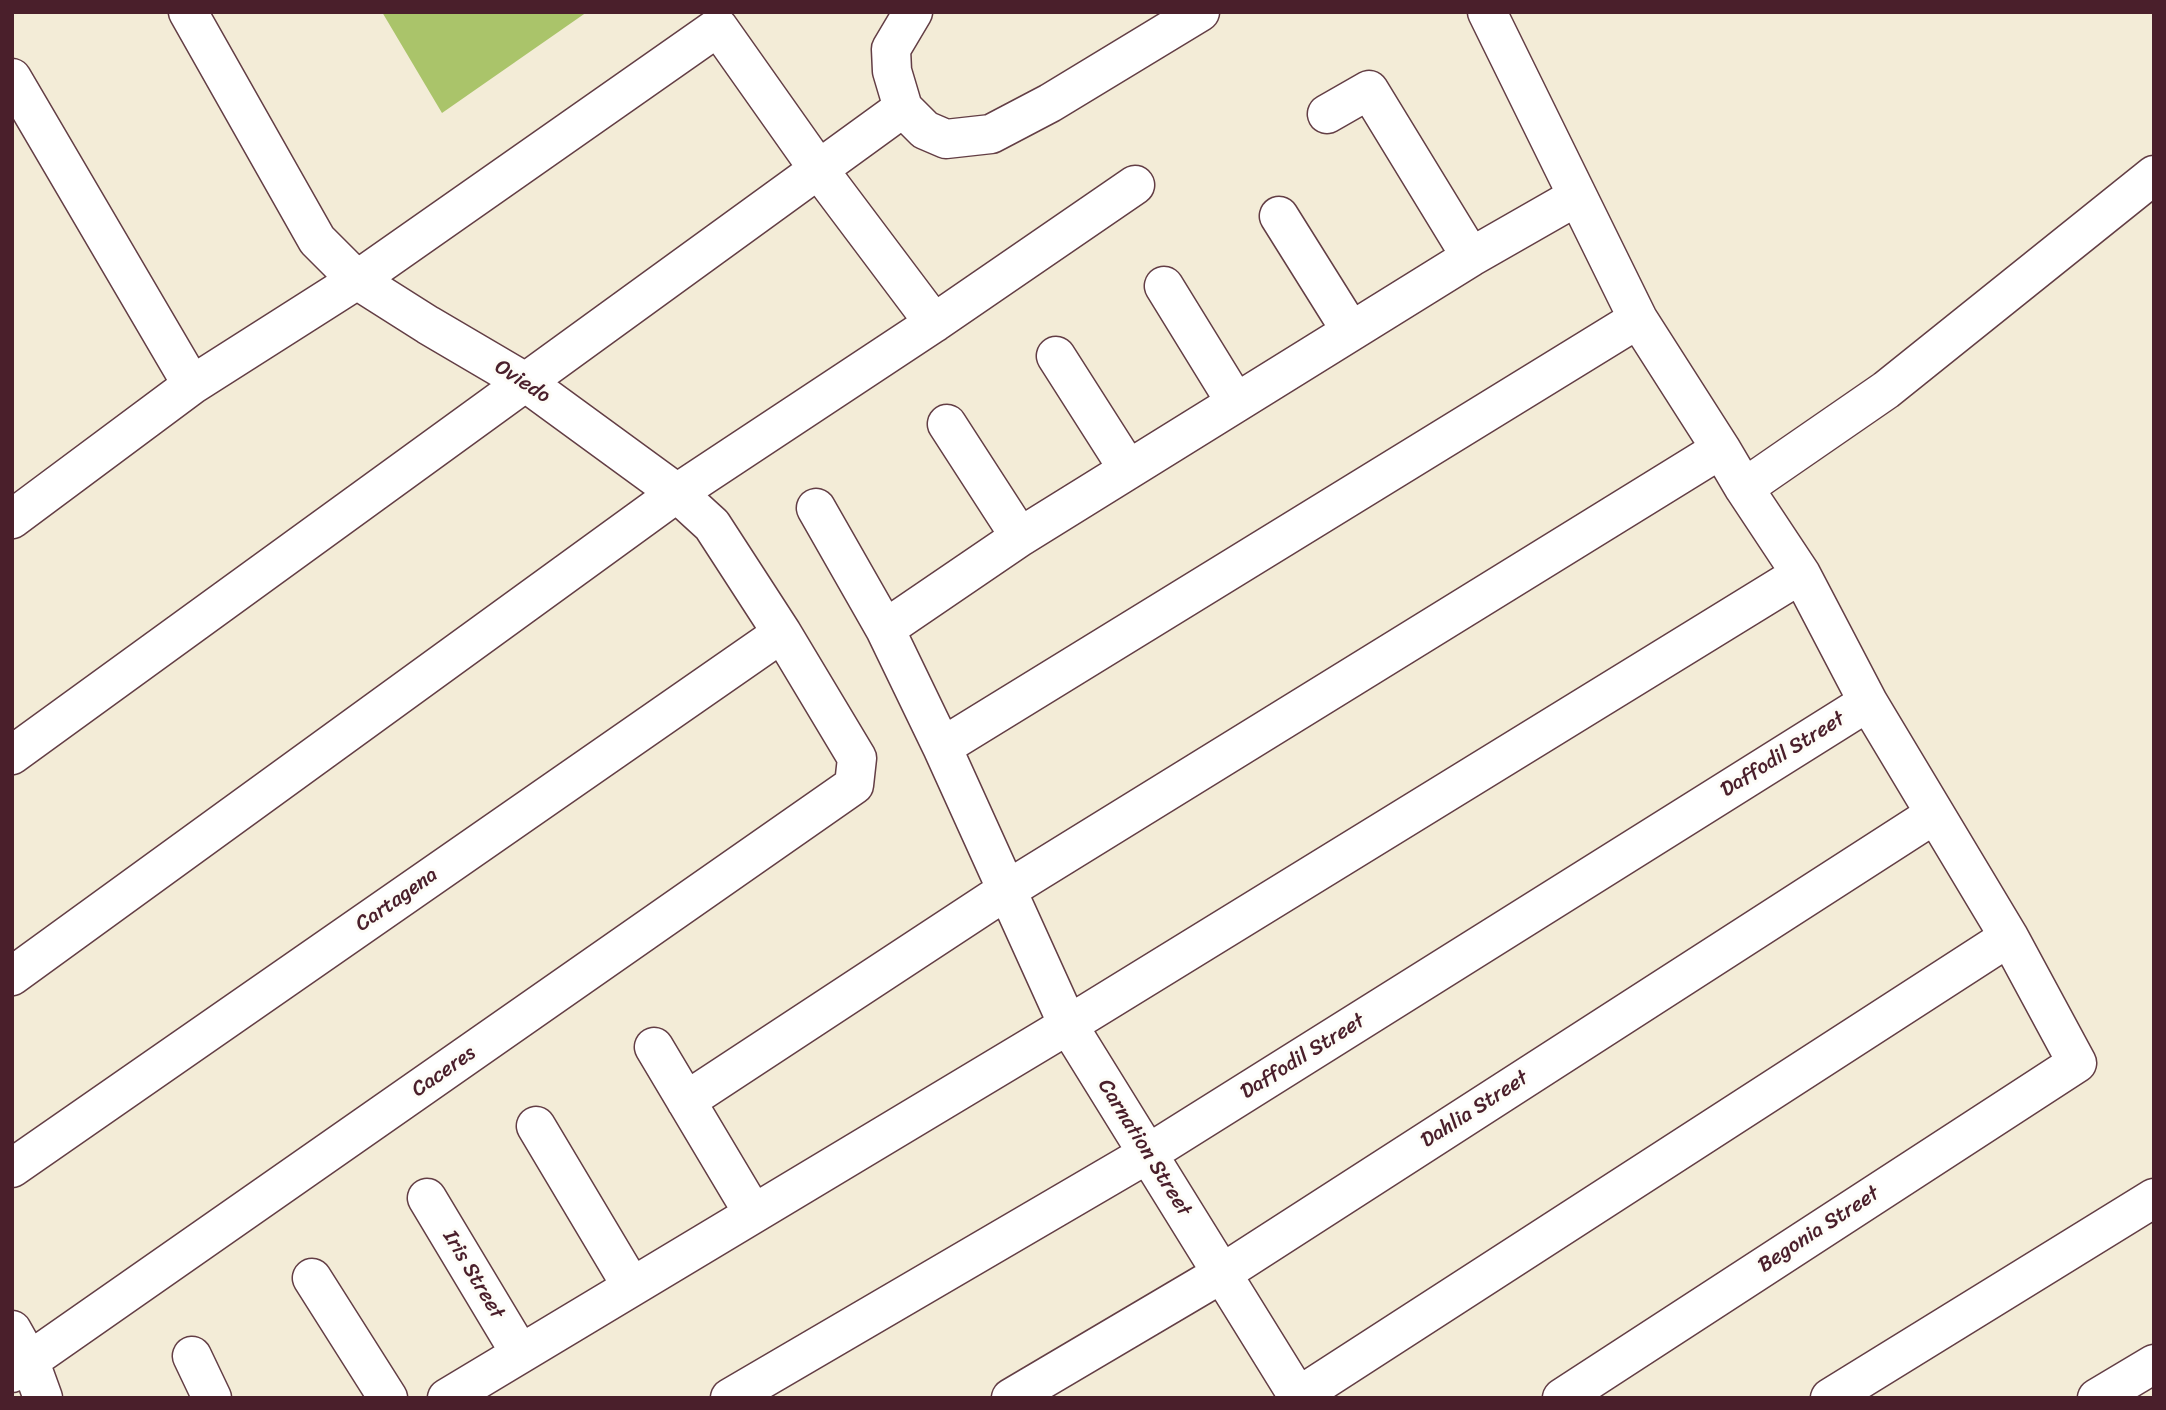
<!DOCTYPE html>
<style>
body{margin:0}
#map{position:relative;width:2166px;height:1410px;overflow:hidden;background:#f3ecd7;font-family:Sriracha,sans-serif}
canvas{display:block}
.frame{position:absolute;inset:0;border:14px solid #4a1f2b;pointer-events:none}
</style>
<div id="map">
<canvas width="2166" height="1410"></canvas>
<div class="frame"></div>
</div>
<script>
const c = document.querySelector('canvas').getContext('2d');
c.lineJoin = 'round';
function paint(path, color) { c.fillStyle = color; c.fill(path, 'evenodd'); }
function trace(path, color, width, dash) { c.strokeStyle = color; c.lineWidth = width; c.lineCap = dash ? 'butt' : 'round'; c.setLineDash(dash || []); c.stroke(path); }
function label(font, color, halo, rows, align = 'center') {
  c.font = font + ' Sriracha,sans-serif'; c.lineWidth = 6; c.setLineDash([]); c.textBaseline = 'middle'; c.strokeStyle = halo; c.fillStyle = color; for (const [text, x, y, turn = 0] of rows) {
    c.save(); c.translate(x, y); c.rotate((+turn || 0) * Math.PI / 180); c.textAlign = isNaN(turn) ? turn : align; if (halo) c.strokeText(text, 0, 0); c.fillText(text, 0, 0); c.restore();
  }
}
const green = new Path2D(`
 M382,12H587L442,113Z`);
const street = new Path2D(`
 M913,12L891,49L892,71L903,108L925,130L946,139L991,134L1050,103L1200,12
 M1487,12L1638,319L1721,449L1744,488L1801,574L1868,702L2009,937L2077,1063L1562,1398
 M12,78L192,385
 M1327,114L1369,90L1471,257
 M1279,216L1351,331
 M1164,286L1236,403
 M1056,356L1128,469
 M947,424L1020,537
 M1744,488L1886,390L2154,175
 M816,508L885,629L942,747L1068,1025L1299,1398
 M12,519L192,385L357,280L718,27L819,170L934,323
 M885,629L1020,537L1471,257L1576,197
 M942,747L1638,319
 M12,755L903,108
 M12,976L677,493L934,323L1135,185
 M654,1047L753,1213
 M686,1101L1007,890L1721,449
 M536,1126L632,1287
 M12,1168L782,633
 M427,1198L520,1353
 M312,1278L388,1398
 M12,1330L30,1362L43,1398
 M192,1356L212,1398
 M12,1373L854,785L857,758L782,633L712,525L677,493L525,382L428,325L357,280L317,240L188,12
 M447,1398L1068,1025L1801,574
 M730,1398L1149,1153L1868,702
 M1011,1398L1221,1274L1935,814
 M1296,1398L2009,937
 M1830,1398L2154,1198
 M2097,1398L2154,1364`);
const streetNames = [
 ["Oviedo",522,382,33],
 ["Daffodil Street",1783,755,-32],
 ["Cartagena",397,900,-35],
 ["Daffodil Street",1303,1057,-32],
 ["Caceres",444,1072,-35],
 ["Dahlia Street",1475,1110,-33],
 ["Carnation Street",1144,1148,58],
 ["Begonia Street",1819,1230,-33],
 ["Iris Street",473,1275,59]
];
paint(green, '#aac46a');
trace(street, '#633e45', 41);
trace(street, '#fff', 38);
label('21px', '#4a1f2b', '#fdfcf7', streetNames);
</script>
